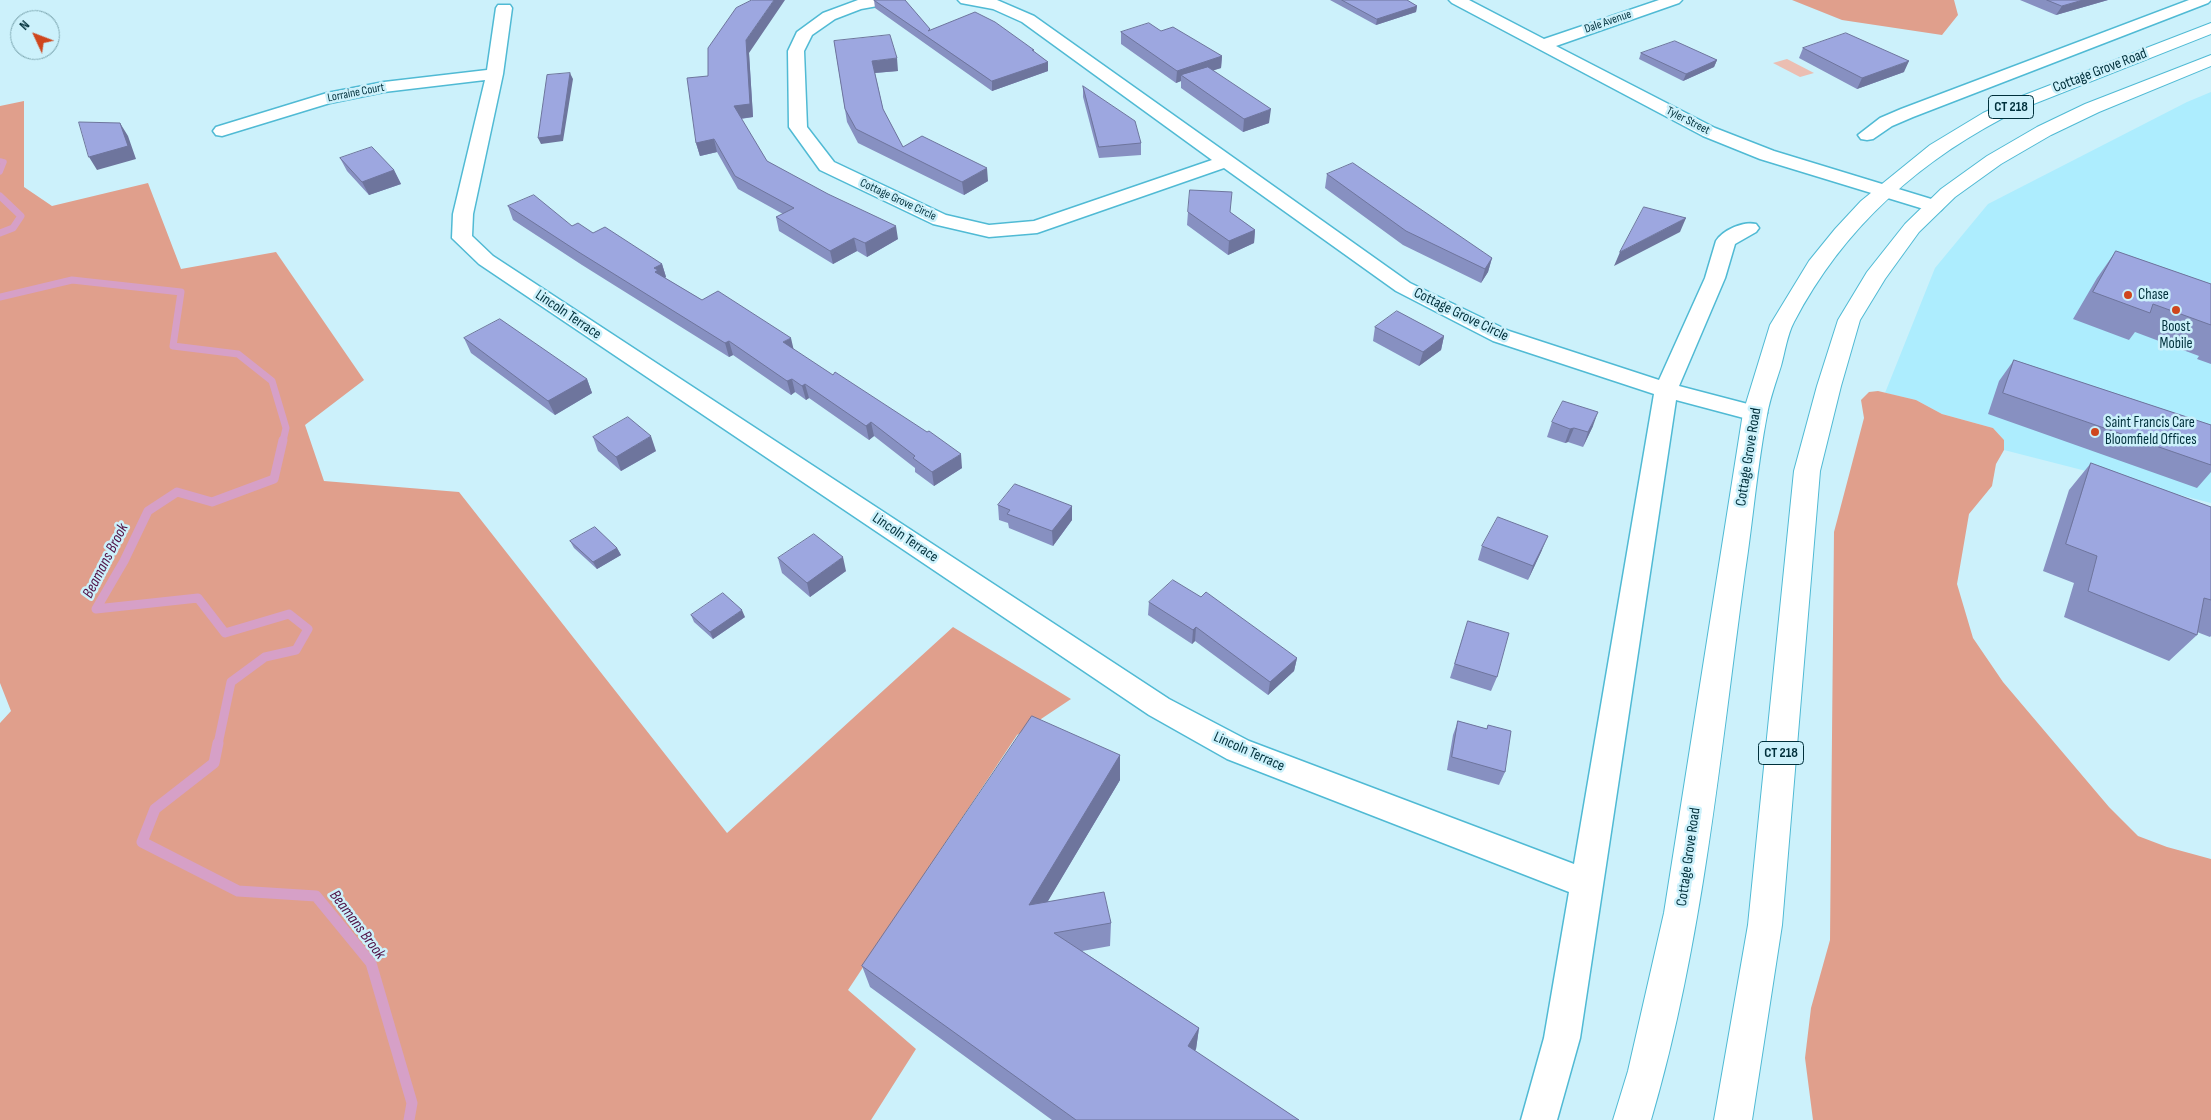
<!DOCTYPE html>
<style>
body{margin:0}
#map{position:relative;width:2211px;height:1120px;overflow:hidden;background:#ccf1fb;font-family:"Sofia Sans Condensed",sans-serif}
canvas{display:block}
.north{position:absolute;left:10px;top:10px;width:50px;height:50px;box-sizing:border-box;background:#ccf1fb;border:1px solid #7aa4ae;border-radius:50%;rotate:313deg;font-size:14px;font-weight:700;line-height:20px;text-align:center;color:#00303b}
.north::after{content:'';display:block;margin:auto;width:18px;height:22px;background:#cf461d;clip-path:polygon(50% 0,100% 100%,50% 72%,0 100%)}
</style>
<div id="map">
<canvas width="2211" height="1120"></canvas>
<div class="north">N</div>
</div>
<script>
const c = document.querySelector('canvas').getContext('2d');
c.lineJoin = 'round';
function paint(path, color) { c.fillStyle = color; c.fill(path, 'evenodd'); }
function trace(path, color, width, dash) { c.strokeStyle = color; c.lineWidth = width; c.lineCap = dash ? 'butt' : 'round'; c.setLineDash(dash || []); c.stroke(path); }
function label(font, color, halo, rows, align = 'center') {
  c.font = font + ' "Sofia Sans Condensed",sans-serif'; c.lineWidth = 5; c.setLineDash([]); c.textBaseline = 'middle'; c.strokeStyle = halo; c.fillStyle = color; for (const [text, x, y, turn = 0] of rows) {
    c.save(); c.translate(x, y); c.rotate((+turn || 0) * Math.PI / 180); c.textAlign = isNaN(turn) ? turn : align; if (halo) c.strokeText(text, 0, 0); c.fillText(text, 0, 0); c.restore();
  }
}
const built = new Path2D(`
 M2211,92V503L2004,450V440L1993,428L1942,414L1916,400L1885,393L1935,268L1988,204L2187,102Z`);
const green = new Path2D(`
 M1787,59L1814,73L1800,77L1773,63Z`);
const forest = new Path2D(`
 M1792,0H1954L1958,15L1942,35L1842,20Z
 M24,101V187L52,206L148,183L181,269L276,252L364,380L305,425L324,481L459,492L727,833L953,627L1071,699L1017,735L848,990L916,1049L871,1120H0V723L11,711L0,683V106Z
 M1878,391L1916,400L1942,414L1993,428L2004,440V450L1996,464L1992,486L1969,514L1957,584L1973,638L2003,682L2109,807L2138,836L2167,847L2211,859V1120H1813L1805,1058L1811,1008L1830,940L1834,532L1864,418L1861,400L1869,392Z`);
const streamFar3 = new Path2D(`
 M0,161L4,162L0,172`);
const streamFar2 = new Path2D(`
 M0,196L21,216L13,228L0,233
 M0,297L72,280L181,292L173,346L238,354L272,381L286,428L283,441`);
const streamFar1 = new Path2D(`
 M218,744L231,682L265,657L296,650L308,629L289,614L225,633L198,598L96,609L124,561L148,511L177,492L212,502L274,479L283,440`);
const stream = new Path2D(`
 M218,743L214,763L155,809L142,842L238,891L316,896L371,963L412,1103L409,1120`);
const street = new Path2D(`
 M858,0H897L894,3L861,9L835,19L812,35L804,51L807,127L834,162L946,215L989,225L1034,221L1212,160L1022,22L993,9L961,3L958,0H997L1034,16L1410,283L1509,331L1659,380L1705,278L1716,241C1723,230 1743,221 1756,224L1759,228L1756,232L1735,244L1725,278L1679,386L1763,408L1767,413L1763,418L1755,421L1676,400L1580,1038L1557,1120H1521L1544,1038L1569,892L1227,759L1149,715L479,264L452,238L453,214L485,80L384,92L330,103L222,136L216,135L213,131L216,127L327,93L384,82L487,70L496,8L498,5H510L512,8L503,74L473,214L472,236L493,256L1169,699L1249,741L1574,864L1654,394L1493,341L1396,291L1224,168L1037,233L989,237L933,224L820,170L789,127L788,51L797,32L823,13Z
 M1449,0H1469L1544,39L1659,0H1682L1679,3L1556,46L1715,128L1774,151L1941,202L1944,206L1941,210L1934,212L1927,210L1760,159L1703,136L1452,3Z
 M2189,0H2211L2208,3L1913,117L1892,126L1873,139L1867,140L1861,139L1858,135L1880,118L1901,109Z`);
const primary = new Path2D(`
 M2211,23V34L2021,109C1924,156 1844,226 1794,322C1787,335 1785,352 1781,366C1776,382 1770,398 1767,415C1757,467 1753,520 1745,572C1720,754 1703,944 1651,1120H1613L1628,1071L1664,913L1743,413L1770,325L1809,261L1835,229L1861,201L1930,145L1983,113L2009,101Z
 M2211,55V66L2099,112L2051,135L2001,164L1955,197L1919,232L1885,279L1860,320L1841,386L1820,471L1782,925L1752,1120H1714L1748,925L1794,471L1817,386L1838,320L1867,272L1905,224L1941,189L1987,156L2037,127L2085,104Z`);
const wall = new Path2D(`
 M874,0H905L930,30L1034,50V52L1048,62V71L992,91L875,8Z
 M1330,0H1407L1417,6L1416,12L1376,25Z
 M2020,0H2108L2056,15Z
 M1161,31L1222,56L1221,68L1213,70L1269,123L1243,132L1181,88V81L1176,83L1121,44V32Z
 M834,41L898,71L875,73L883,109L903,147L988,181L964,195L858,143L847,122Z
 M1803,48L1904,72L1857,89L1799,58Z
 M749,53L753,117L741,119L767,161L898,239L867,257L857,251L833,264L779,231L776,217L783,214L738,189L717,152L700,156L696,143L708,76Z
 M1641,53L1717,60L1714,67L1683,81L1639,59Z
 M1083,86L1141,143V155L1099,158L1083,97Z
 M340,158L394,170L401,184L369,195L347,171Z
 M1327,174L1492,258L1488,272L1481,283L1403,245L1325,188Z
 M508,206L593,233L662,264L666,277L665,278L702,300L793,349L962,468L934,486L915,472V468L874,436L869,440L809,398L806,400L795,392L791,395L733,355L729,357L582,265L513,220Z
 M1188,212H1230L1255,230L1254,243L1228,255L1187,225Z
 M2116,251L2211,284V364L2197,359L2199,356L2135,332L2129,340L2073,319L2097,278Z
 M1375,327L1444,336L1441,350L1419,366L1373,341Z
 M464,338L587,379L592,393L555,415L471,353Z
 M2014,360L2211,425V472L2197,488L1988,414L1999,381Z
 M1552,422L1593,426L1583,447L1568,442L1565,443L1547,437Z
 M593,437L656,451L621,471L598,451Z
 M2091,463L2211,507V636L2210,637L2197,632V635L2169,661L2064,617L2074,583L2043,571L2069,490Z
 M998,505L1072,506V520L1053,546L1009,528L1008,523L999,520Z
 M570,541L617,548L621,555L597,569L574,548Z
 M1482,546L1542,550L1528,580L1478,560Z
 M778,558L846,571L810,597L782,573Z
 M1149,602L1297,658L1294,671L1268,695L1195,641L1192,644L1148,615Z
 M691,615L745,617L713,639L694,622Z
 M1468,621L1497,677L1491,691L1450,678Z
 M1458,721L1487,729L1488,725L1505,772L1499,785L1447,770L1453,735Z
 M1120,755V780L1047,902L1111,923L1110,946L1082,951L1199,1028L1196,1049L1195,1051L1299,1120H1052L870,987L862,966Z`);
const shadedWall = new Path2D(`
 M774,0H785L749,53L753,117L737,119L734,106L746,40Z
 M2083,0H2108L2056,15L2062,6Z
 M1417,6L1416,12L1376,25L1377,19Z
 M1222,56L1221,68L1187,79L1181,75V81L1176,83L1177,71Z
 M897,58L898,71L874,73L872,61Z
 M1717,60L1714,67L1683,81L1686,74Z
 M1909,61L1904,72L1857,89L1862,78Z
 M1048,62V71L992,91V81Z
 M570,73L573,79L563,141L541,144L538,138Z
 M1271,109L1269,123L1243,132L1244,119Z
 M120,123L128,136L136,159L97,170L89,157Z
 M714,139L717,152L700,156L696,143Z
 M987,168L988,181L964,195L962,182Z
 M394,170L401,184L369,195L362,182Z
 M1686,218L1680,232L1614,266L1620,252Z
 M896,226L898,239L867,257L865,243Z
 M1255,230L1254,243L1228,255L1229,241Z
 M854,238L857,251L833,264L830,251Z
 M1492,258L1488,272L1481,283L1485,269Z
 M662,264L666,277L661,280L659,286L654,268Z
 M1444,336L1441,350L1419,366L1423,352Z
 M791,338L794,351L783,342Z
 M729,341L733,355L729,357L725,343Z
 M587,379L592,393L555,415L548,401Z
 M792,379L795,392L791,395L787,381Z
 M805,384L809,398L806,400L802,386Z
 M1598,412L1593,426L1583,447L1588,432Z
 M871,422L874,436L869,440L866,426Z
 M1574,428L1568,442L1565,443L1570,429Z
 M651,436L656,451L621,471L616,457Z
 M961,454L962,468L934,486L932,472Z
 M1072,506V520L1053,546L1052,531Z
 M1548,536L1542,550L1528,580L1533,566Z
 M617,548L621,555L597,569L593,562Z
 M843,557L846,571L810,597L807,583Z
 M742,610L745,617L713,639L710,632Z
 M1196,627L1195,641L1192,644L1193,630Z
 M1297,658L1294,671L1268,695L1270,682Z
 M1120,755V780L1032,928L1029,905Z
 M1199,1028L1196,1049L1185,1066L1188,1046Z`);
const building = new Path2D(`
 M752,0H774L746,40L750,104L734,106L767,161L828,194L896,226L865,243L854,238L830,251L776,217L794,208L735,176L714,139L696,143L687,78L708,76V48L736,8Z
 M874,0H905L930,29L928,31L975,12L995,22L1034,50H1032L1048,62L992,81Z
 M1342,0H1407L1417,6L1377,19Z
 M2047,0H2083L2062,6Z
 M1149,23L1161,31L1173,27L1222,56L1177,71L1121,32Z
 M1846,33L1909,61L1862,78L1803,48Z
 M890,35L897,58L872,61L883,109L903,147L922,136L987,168L962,182L856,129L845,109L834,41Z
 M1675,41L1717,60L1686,74L1641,53Z
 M1208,67L1271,109L1244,119L1181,75Z
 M570,73L561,135L538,138L547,75Z
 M1083,86L1135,121L1141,143L1099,147Z
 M79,122L120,123L128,146L89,157Z
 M372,147L394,170L362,182L340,158Z
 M1353,163L1492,258L1485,269L1406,231L1327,174Z
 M1190,190L1232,192L1230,212L1255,230L1229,241L1188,212Z
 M534,195L572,226L578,223L593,233L605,227L662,264L654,268L658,270L655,272L702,300L718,291L791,338L783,342L833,375L835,372L927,432L929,431L961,454L932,472L913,458L915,456L871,422L866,426L805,384L802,386L792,379L787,381L729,341L725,343L577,251L508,206Z
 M1644,207L1686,218L1620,252Z
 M2116,251L2211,284V325L2153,304L2150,313L2093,292Z
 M1397,311L1444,336L1423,352L1375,327Z
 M500,319L587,379L548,401L464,338Z
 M2014,360L2211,425V465L2003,393Z
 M1563,401L1598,412L1588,432L1574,428L1570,429L1552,422Z
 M628,417L651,436L616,457L593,437Z
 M2091,463L2211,507V600L2204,598L2197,635L2088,591L2097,556L2066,544Z
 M1015,484L1072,506L1052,531L1007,514L1010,510L998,505Z
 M1498,517L1548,536L1533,566L1482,546Z
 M595,527L617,548L593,562L570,541Z
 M814,534L843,557L807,583L778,558Z
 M1173,580L1201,597L1206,592L1297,658L1270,682L1196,627L1193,630L1149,602Z
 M723,593L742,610L710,632L691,615Z
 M1468,621L1509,633L1497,677L1455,664Z
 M1032,716L1120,755L1029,905L1104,892L1111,923L1054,933L1199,1028L1188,1046L1299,1120H1076L862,966Z
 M1458,721L1487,729L1488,725L1511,731L1505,772L1452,757Z`);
const markers = [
 [2128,295,5,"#cf461d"],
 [2176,310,5,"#cf461d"],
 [2095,432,5,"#cf461d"]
];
const farStreetnames = [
 ["Dale Avenue",1608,22,-19],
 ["Lorraine Court",356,93,-11],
 ["Tyler Street",1688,121,27],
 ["Cottage Grove Circle",898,200,25]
];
const shields = [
 [2011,107,45],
 [1781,753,45]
];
const shieldNames = [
 ["CT 218",2011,107],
 ["CT 218",1781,753]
];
const streetNames = [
 ["Cottage Grove Road",2100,71,-21],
 ["Lincoln Terrace",568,315,34],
 ["Cottage Grove Circle",1461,315,26],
 ["Cottage Grove Road",1749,457,-81],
 ["Lincoln Terrace",905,538,34],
 ["Lincoln Terrace",1249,752,24],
 ["Cottage Grove Road",1689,857,-82]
];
const poiNames = [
 ["Chase",2138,295],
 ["Boost",2176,327,"center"],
 ["Mobile",2176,344,"center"],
 ["Saint Francis Care",2105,423],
 ["Bloomfield Offices",2105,440]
];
const waterNames = [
 ["Beamans Brook",106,561,-63],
 ["Beamans Brook",357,925,53]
];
paint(built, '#adedfe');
paint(green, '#ebbeb2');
paint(forest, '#e09f8c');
trace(streamFar3, '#d6a0c7', 5.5);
trace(streamFar2, '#d6a0c7', 7);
trace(streamFar1, '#d6a0c7', 9);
trace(stream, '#d6a0c7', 11);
trace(street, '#50bad4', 3);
trace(primary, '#50bad4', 2);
paint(street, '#fff');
paint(primary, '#fff');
paint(wall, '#8790c1');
paint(shadedWall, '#6e759d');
paint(building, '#9da7e0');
trace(building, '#6e759d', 1);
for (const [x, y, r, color] of markers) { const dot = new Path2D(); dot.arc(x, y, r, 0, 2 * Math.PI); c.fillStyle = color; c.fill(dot); trace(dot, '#ccf1fb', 2); }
label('12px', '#00303b', '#ccf1fb', farStreetnames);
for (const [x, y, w] of shields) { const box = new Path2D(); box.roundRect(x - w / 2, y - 11.5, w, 23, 4); c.fillStyle = '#ccf1fb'; c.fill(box); trace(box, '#00303b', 1); }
label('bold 14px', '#00303b', null, shieldNames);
label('15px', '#00303b', '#ccf1fb', streetNames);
label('15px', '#00303b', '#ccf1fb', poiNames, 'left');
label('italic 16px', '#511145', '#ccf1fb', waterNames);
</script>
